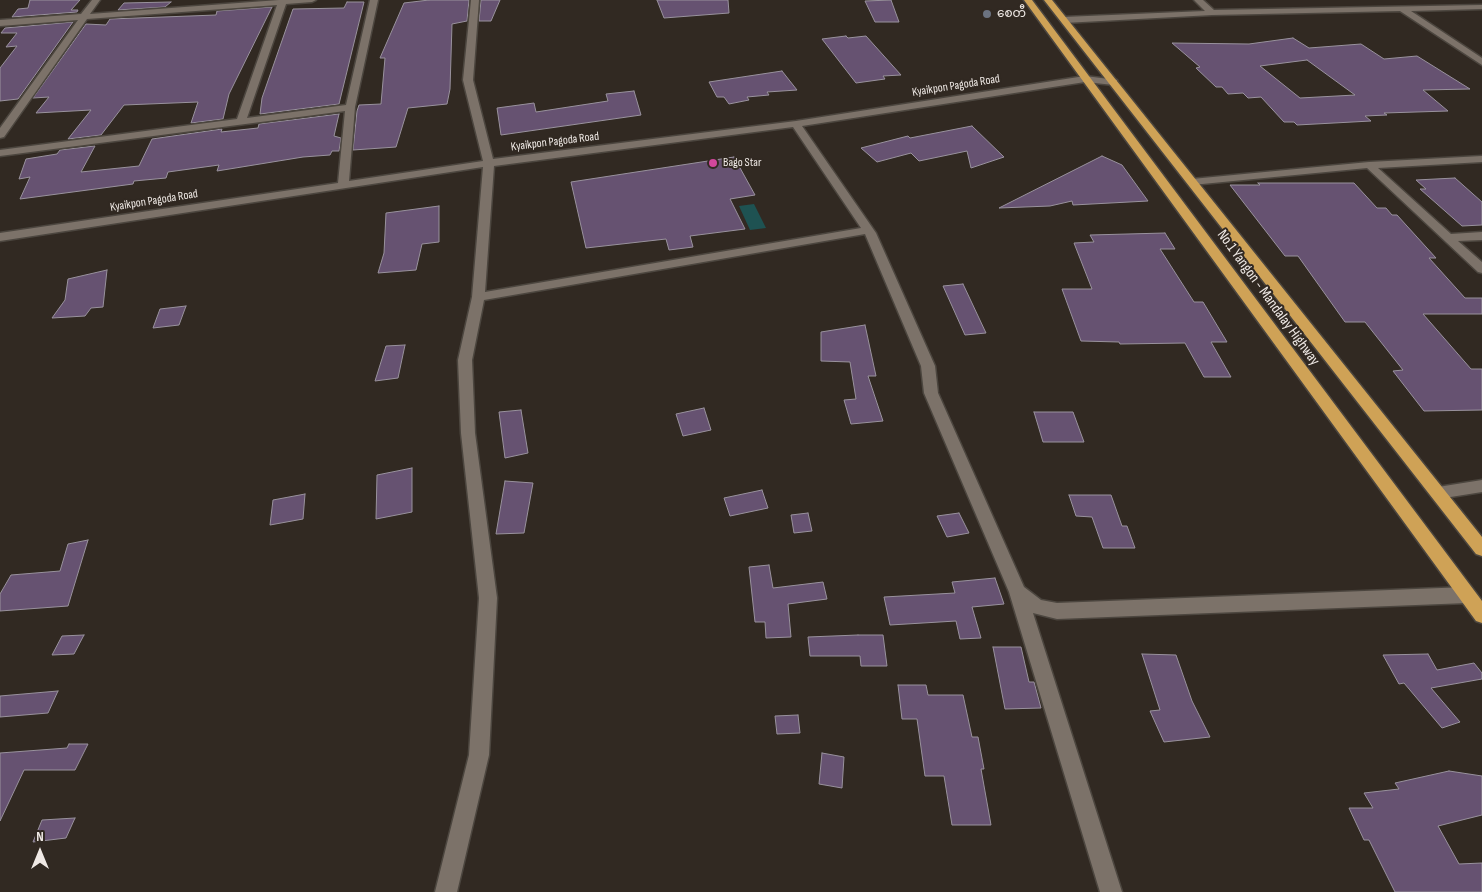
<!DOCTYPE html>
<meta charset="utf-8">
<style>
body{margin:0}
#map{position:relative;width:1482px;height:892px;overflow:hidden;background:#312922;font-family:"Sofia Sans Condensed",sans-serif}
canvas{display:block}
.north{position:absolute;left:15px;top:827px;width:50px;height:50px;-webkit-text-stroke:4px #312922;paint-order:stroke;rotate:0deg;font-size:14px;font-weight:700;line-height:20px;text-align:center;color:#efe9e5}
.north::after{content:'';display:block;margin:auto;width:18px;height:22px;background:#efe9e5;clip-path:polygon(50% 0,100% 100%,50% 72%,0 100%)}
</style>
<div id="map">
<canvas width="1482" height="892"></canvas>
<div class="north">N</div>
</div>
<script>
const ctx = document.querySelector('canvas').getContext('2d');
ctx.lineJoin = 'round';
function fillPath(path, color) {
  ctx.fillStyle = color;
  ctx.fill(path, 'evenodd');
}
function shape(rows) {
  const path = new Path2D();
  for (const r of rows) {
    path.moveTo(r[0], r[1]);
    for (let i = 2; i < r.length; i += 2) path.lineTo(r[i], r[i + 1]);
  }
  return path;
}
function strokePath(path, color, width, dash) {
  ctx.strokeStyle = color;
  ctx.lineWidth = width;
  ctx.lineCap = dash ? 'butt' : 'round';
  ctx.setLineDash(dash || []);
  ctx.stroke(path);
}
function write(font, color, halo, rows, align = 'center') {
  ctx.font = font + ' "Sofia Sans Condensed","Noto Sans Myanmar",sans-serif';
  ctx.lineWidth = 4;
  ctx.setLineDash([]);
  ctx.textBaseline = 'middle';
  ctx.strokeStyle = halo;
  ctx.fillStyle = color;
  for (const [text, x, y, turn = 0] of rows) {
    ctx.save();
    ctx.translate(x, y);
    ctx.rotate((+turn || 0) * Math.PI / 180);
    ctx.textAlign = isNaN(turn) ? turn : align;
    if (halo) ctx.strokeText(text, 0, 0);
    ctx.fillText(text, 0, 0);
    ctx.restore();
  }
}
fillPath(shape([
 [754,204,766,228,750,230,739,206]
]), '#1e5252');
const building = shape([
 [30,0,80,0,71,10,78,10,77,12,12,17,18,9,28,8,30,0],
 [429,0,469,0,467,21,452,24,450,89,447,104,408,108,396,147,353,150,357,111,359,105,381,104,385,58,380,58,404,3,429,0],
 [481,0,500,0,491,21,479,21,481,0],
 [657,0,728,0,729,13,664,18,657,0],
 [891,0,899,22,875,22,865,1,891,0],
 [171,2,165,7,118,10,124,3,171,2],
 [347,2,364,2,339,104,260,114,262,98,293,9,344,8,347,2],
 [272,7,229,94,223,119,191,123,198,102,124,105,101,135,68,139,91,110,36,113,49,97,33,98,86,24,106,25,110,19,216,15,217,11,272,7],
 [73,22,18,99,0,101,0,68,17,46,6,47,17,33,1,33,5,28,73,22],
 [846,36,848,38,866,36,901,75,883,76,885,79,856,83,822,39,846,36],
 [1293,38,1309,48,1361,44,1384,59,1417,56,1470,89,1423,90,1448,111,1384,113,1387,115,1365,116,1371,121,1297,125,1294,122,1284,122,1261,97,1248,98,1243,93,1228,94,1222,87,1216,87,1196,68,1200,67,1172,43,1249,44,1293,38],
 [1307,60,1355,95,1300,98,1260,66,1307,60],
 [782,71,797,90,767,92,769,95,747,97,749,100,729,104,724,97,717,97,709,82,782,71],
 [634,91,641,115,501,135,497,108,534,103,536,112,608,101,606,94,634,91],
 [339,114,334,136,341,138,339,151,332,151,330,155,303,157,217,171,219,165,168,172,166,178,134,181,133,184,20,199,30,177,19,179,26,159,57,154,60,150,95,146,81,172,139,166,152,139,222,129,221,132,258,128,259,124,339,114],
 [972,126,1004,157,971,168,967,151,919,161,911,153,877,162,861,148,908,136,910,138,972,126],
 [1102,156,1122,165,1148,201,1073,205,1072,201,1050,206,999,208,1102,156],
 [734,157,755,195,730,199,745,229,690,236,693,247,669,250,666,239,586,248,571,182,734,157],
 [1455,178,1482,202,1482,225,1462,226,1420,189,1426,189,1416,180,1455,178],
 [1258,183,1354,183,1377,208,1386,208,1392,215,1397,215,1436,258,1429,258,1465,298,1482,298,1482,314,1423,314,1471,369,1482,369,1482,410,1424,411,1393,371,1403,370,1365,322,1345,322,1298,256,1285,256,1230,185,1260,185,1258,183],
 [439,206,439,242,422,244,416,270,378,273,384,253,386,213,439,206],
 [1165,233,1175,249,1160,249,1194,302,1203,302,1227,342,1211,342,1231,377,1204,377,1185,343,1120,344,1119,342,1081,341,1062,289,1092,289,1074,243,1094,242,1090,235,1165,233],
 [107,270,103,307,91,308,85,316,52,318,65,300,68,279,107,270],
 [963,284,986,333,965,335,943,286,963,284],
 [186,306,179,325,153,328,160,309,186,306],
 [865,325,876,376,868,376,883,421,851,424,844,400,856,399,850,362,821,361,821,332,865,325],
 [405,345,398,378,375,381,386,346,405,345],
 [704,408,711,430,683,436,676,414,704,408],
 [521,410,528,453,505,458,499,412,521,410],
 [1034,412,1073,412,1084,442,1043,442,1034,412],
 [412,468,412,512,376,519,377,475,412,468],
 [505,481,533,483,524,533,496,534,505,481],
 [762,490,768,508,730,516,724,498,762,490],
 [305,494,303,519,270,525,273,500,305,494],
 [1069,495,1111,495,1122,526,1127,526,1135,548,1103,548,1092,517,1076,516,1069,495],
 [808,513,812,531,794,533,791,515,808,513],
 [959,513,969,533,947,537,937,516,959,513],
 [88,540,68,606,0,611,0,594,11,575,60,571,68,544,88,540],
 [769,565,773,588,823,582,827,599,788,604,791,637,766,638,765,622,755,622,749,567,769,565],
 [995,578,1004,604,972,607,981,638,960,639,956,621,890,625,884,597,955,593,952,582,995,578],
 [84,635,74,654,52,655,62,636,84,635],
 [858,635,883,635,887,666,861,666,860,656,810,656,808,637,858,635],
 [993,647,1021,647,1029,682,1034,682,1041,708,1005,709,993,647],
 [1142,654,1176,655,1192,701,1210,737,1164,742,1150,711,1160,710,1142,654],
 [1428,654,1437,670,1474,663,1482,673,1482,679,1431,688,1460,722,1442,728,1404,683,1399,684,1383,655,1428,654],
 [898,685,926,685,928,695,963,695,972,737,978,737,984,769,981,769,991,825,952,825,944,776,925,776,917,719,902,719,898,685],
 [58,691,48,713,0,717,0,696,58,691],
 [798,715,800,733,777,734,775,716,798,715],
 [69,744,88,744,75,770,24,770,0,821,0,753,67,748,69,744],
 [822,753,844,757,842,788,819,784,822,753],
 [1449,771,1482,776,1482,815,1438,826,1459,864,1482,863,1482,892,1395,892,1369,840,1364,840,1349,808,1373,808,1364,793,1399,789,1395,783,1449,771],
 [75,818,66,838,33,842,42,820,75,818]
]);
fillPath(building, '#665271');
strokePath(building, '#99929d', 1);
const minor = shape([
 [92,0,100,0,90,14,279,0,316,0,312,2,286,4,247,118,346,105,370,0,378,0,355,107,349,181,483,161,463,80,471,0,479,0,473,80,493,159,796,121,1085,76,1117,80,1117,84,1114,85,1085,82,802,126,876,233,935,366,938,393,1024,587,1041,600,1057,603,1467,587,1473,590,1476,595,1473,600,1467,603,1057,619,1033,613,1122,892,1100,892,1009,592,924,393,921,366,865,234,484,300,472,360,475,433,497,598,489,755,457,892,435,892,469,755,479,598,461,433,458,360,472,297,483,167,0,241,0,233,338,183,345,111,0,156,0,150,237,119,277,5,87,19,4,137,0,138,0,128,78,20,0,26,0,20,81,14,92,0],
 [793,127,861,228,485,292,494,166,793,127],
 [1194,0,1203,0,1214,10,1482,5,1482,9,1411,11,1482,58,1482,65,1400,11,1212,15,1064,23,1060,20,1064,17,1205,11,1194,0],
 [1482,156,1482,162,1378,168,1451,234,1482,232,1482,240,1458,241,1482,262,1482,273,1478,272,1367,168,1192,185,1187,182,1192,179,1369,162,1482,156],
 [1482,480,1482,492,1438,499,1432,497,1430,493,1432,489,1438,487,1482,480]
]);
const highway = shape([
 [1024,0,1032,0,1482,601,1482,623,1476,621,1024,0],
 [1044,0,1052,0,1482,537,1482,556,1476,554,1044,0]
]);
strokePath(minor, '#4c463f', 3);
strokePath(highway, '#4c463f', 3);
fillPath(minor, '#7c7269');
fillPath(highway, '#cfa256');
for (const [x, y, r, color] of [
 [987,14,5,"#6b7280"],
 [713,163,5,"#d1479c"]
]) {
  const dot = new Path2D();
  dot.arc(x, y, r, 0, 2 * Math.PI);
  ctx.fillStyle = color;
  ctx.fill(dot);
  strokePath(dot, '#312922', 2);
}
write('12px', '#efe9e5', '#312922', [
 ["စေတီ",997,14],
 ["Bago Star",723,163]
], 'left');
write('12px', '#efe9e5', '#312922', [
 ["Kyaikpon Pagoda Road",956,86,-9],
 ["Kyaikpon Pagoda Road",555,142,-7],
 ["Kyaikpon Pagoda Road",154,201,-9]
]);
write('15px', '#efe9e5', '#312922', [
 ["No.1 Yangon - Mandalay Highway",1268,298,54]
]);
</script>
